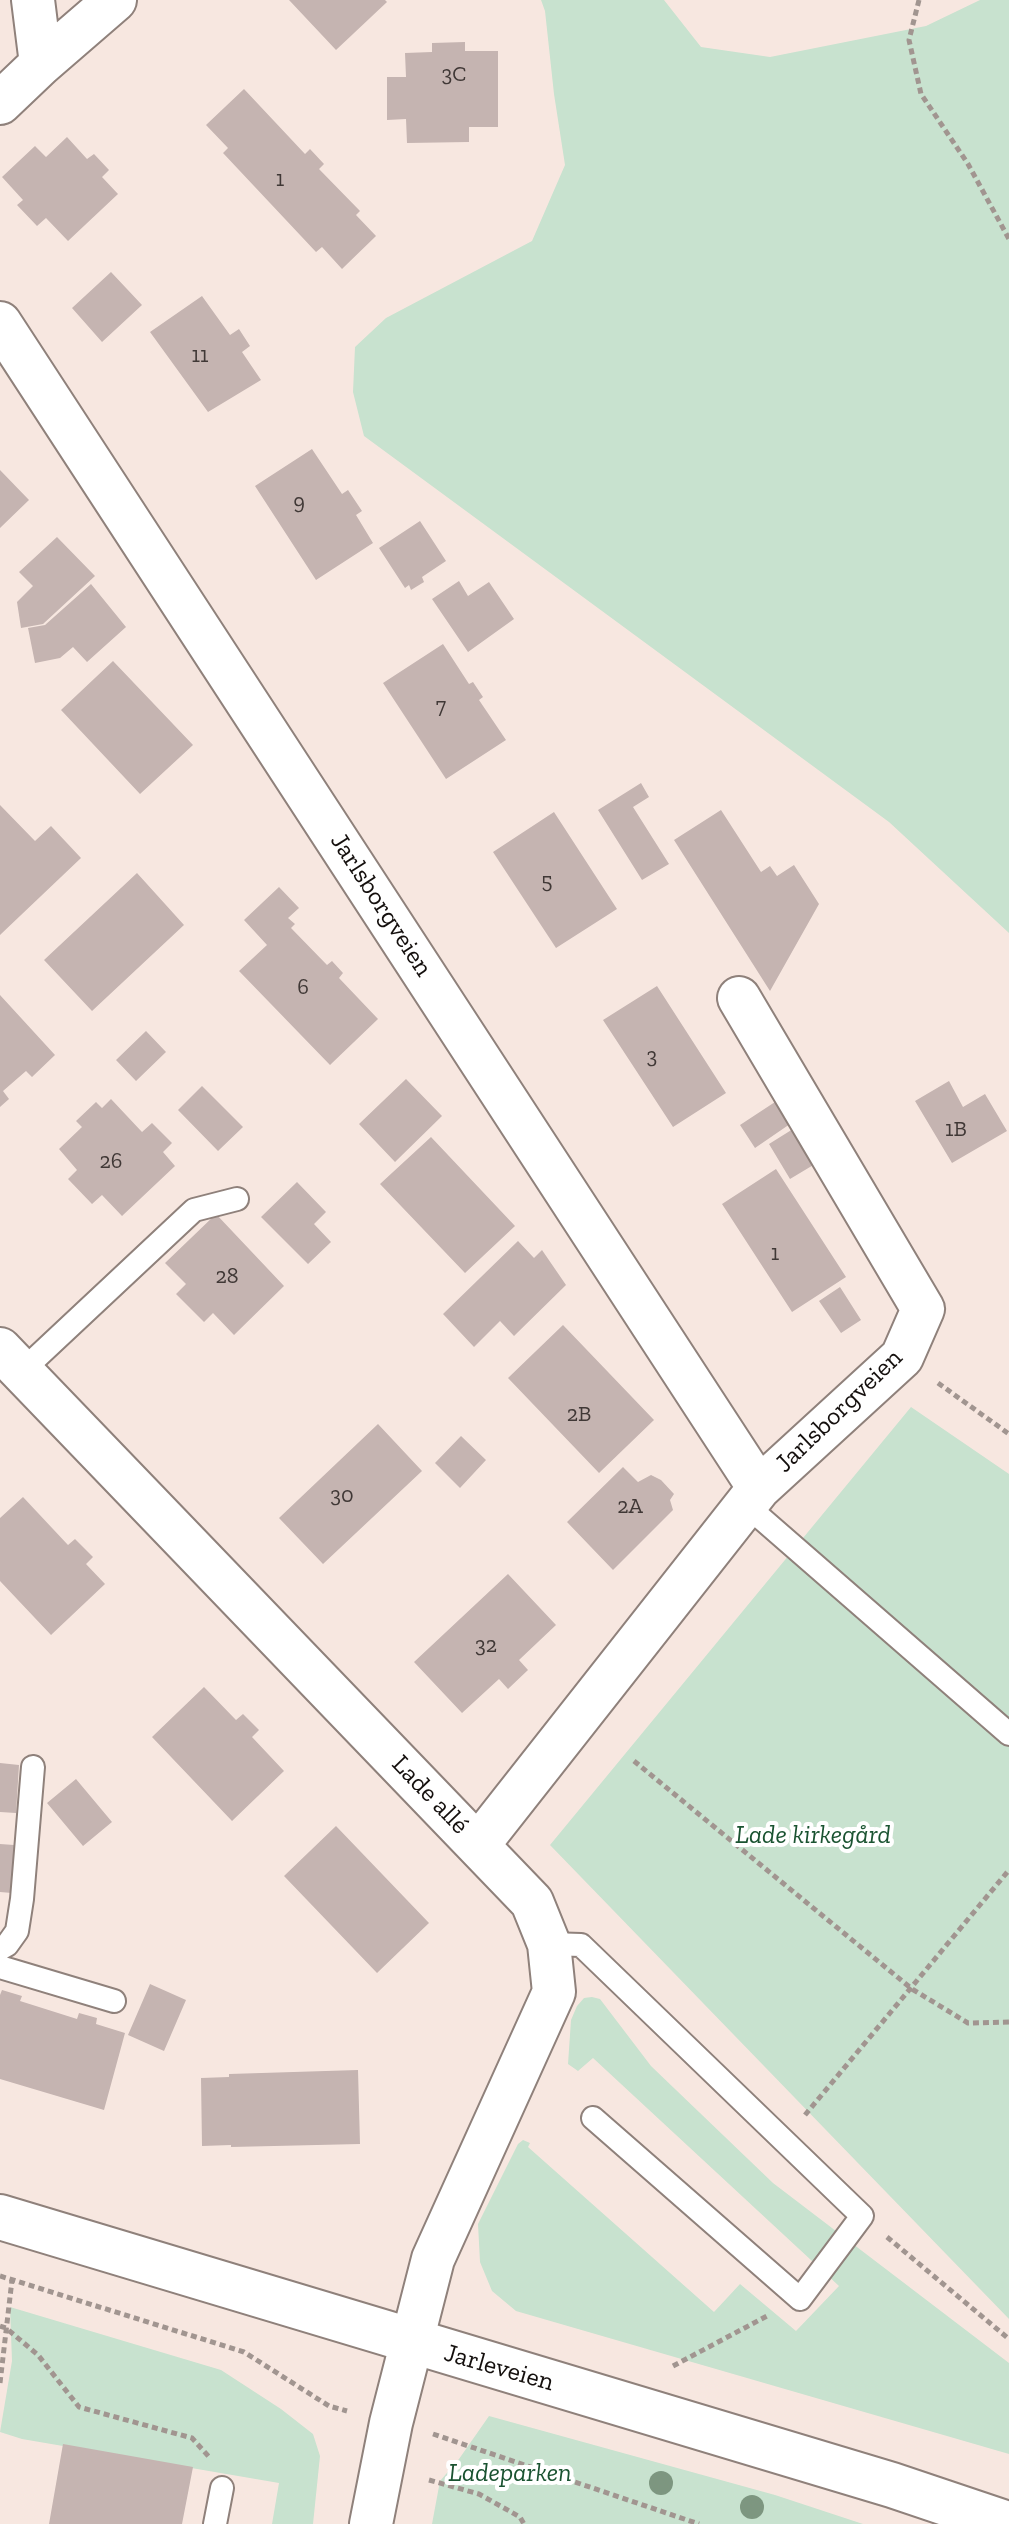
<!DOCTYPE html>
<meta charset="utf-8">
<style>
body{margin:0}
canvas{display:block;background:#f7e7e0}
</style>
<canvas width="1009" height="2524"></canvas>
<script>
const ctx = document.querySelector('canvas').getContext('2d');
ctx.lineJoin = 'round';
function fillPath(path, color) {
  ctx.fillStyle = color;
  ctx.fill(path, 'evenodd');
}
function shape(rows) {
  const path = new Path2D();
  for (const r of rows) {
    path.moveTo(r[0], r[1]);
    for (let i = 2; i < r.length; i += 2) path.lineTo(r[i], r[i + 1]);
  }
  return path;
}
function strokePath(path, color, width, dash) {
  ctx.strokeStyle = color;
  ctx.lineWidth = width;
  ctx.lineCap = dash ? 'butt' : 'round';
  ctx.setLineDash(dash || []);
  ctx.stroke(path);
}
function write(font, color, halo, rows, align = 'center') {
  ctx.font = font + ' "Zilla Slab",serif';
  ctx.lineWidth = 8;
  ctx.setLineDash([]);
  ctx.textBaseline = 'middle';
  ctx.strokeStyle = halo;
  ctx.fillStyle = color;
  for (const [text, x, y, turn = 0] of rows) {
    ctx.save();
    ctx.translate(x, y);
    ctx.rotate((+turn || 0) * Math.PI / 180);
    ctx.textAlign = isNaN(turn) ? turn : align;
    if (halo) ctx.strokeText(text, 0, 0);
    ctx.fillText(text, 0, 0);
    ctx.restore();
  }
}
fillPath(shape([
 [541,0,664,0,701,47,770,57,926,26,980,0,1009,0,1009,933,889,822,364,436,353,392,355,347,386,318,532,241,565,165,554,94,545,11],
 [911,1407,1009,1474,1009,2319,550,1845],
 [592,1997,600,1999,651,2066,773,2183,1009,2363,1009,2454,516,2311,492,2291,480,2262,478,2224,518,2144,523,2140,530,2143,528,2147,714,2312,740,2284,796,2331,839,2286,593,2058,578,2071,568,2064,571,2020,577,2006,584,1998],
 [10,2307,221,2370,281,2409,313,2434,320,2456,313,2524,272,2524,279,2483,22,2439,0,2432,12,2361],
 [489,2416,775,2495,863,2524,432,2524,440,2481,459,2459]
]), '#c8e2cf');
fillPath(shape([
 [289,0,385,0,387,2,336,50],
 [465,42,465,51,498,51,498,127,469,127,469,142,407,143,406,119,387,120,387,77,406,77,405,53,432,52,432,43],
 [244,89,305,154,310,149,324,164,319,169,360,211,356,215,376,236,342,269,322,247,316,252,223,153,228,148,206,125],
 [67,137,87,159,94,154,109,170,102,177,118,194,68,241,46,218,37,226,17,205,23,200,2,177,35,146,46,157],
 [111,272,142,305,102,342,72,308],
 [202,296,230,335,239,329,250,346,242,352,261,380,208,412,150,332],
 [312,449,342,494,348,490,362,511,356,515,373,543,316,580,255,486],
 [0,470,29,500,0,528],
 [420,521,446,561,422,577,424,582,411,590,409,585,405,588,379,548],
 [57,537,95,576,43,624,21,628,17,602,33,586,19,572],
 [459,581,468,596,489,582,514,619,468,652,432,599],
 [91,584,126,627,87,662,73,647,60,658,35,663,28,628,45,625],
 [443,644,469,684,473,682,483,697,479,700,506,740,446,779,383,683],
 [113,661,193,745,140,794,61,710],
 [641,783,649,797,633,807,669,864,642,880,598,810],
 [0,805,35,841,51,826,81,858,0,935],
 [721,810,761,872,770,866,777,876,794,865,819,904,770,991,674,840],
 [554,812,617,909,556,948,493,852],
 [137,873,184,925,92,1011,44,960],
 [279,887,299,908,288,918,295,924,291,928,327,965,332,961,343,973,339,978,378,1019,330,1065,239,971,267,945,244,920],
 [657,986,726,1093,673,1127,603,1020],
 [0,995,55,1055,32,1077,26,1071,3,1091,9,1099,0,1107],
 [146,1031,166,1052,136,1081,116,1060],
 [406,1079,442,1116,395,1162,359,1124],
 [949,1081,963,1107,985,1094,1007,1131,952,1163,915,1101],
 [202,1086,243,1127,218,1151,178,1110],
 [111,1099,142,1132,152,1123,172,1143,163,1152,175,1166,122,1216,102,1195,92,1204,68,1179,77,1170,59,1149,82,1127,76,1121,96,1102,102,1108],
 [775,1102,790,1124,755,1148,740,1125],
 [793,1129,815,1164,790,1179,769,1144],
 [431,1137,515,1226,465,1273,380,1184],
 [776,1169,846,1277,792,1312,722,1204],
 [297,1182,326,1212,314,1224,331,1242,308,1264,261,1217],
 [216,1214,284,1286,234,1335,213,1313,204,1322,176,1294,186,1284,165,1263],
 [518,1241,534,1258,542,1250,566,1285,514,1336,500,1321,474,1347,443,1314],
 [840,1287,861,1320,841,1333,819,1301],
 [563,1325,654,1420,599,1473,508,1378],
 [378,1424,422,1471,323,1564,279,1518],
 [461,1436,486,1460,460,1488,435,1463],
 [623,1467,638,1482,651,1475,661,1480,674,1494,670,1500,673,1510,613,1570,567,1522],
 [23,1497,68,1545,75,1539,93,1557,86,1564,105,1584,51,1635,0,1581,0,1518],
 [508,1574,556,1625,519,1660,528,1670,508,1689,499,1679,462,1713,414,1662],
 [204,1687,236,1720,243,1714,259,1730,252,1737,284,1771,232,1821,152,1737],
 [0,1763,19,1765,16,1813,0,1812],
 [76,1779,112,1822,83,1846,47,1803],
 [336,1826,429,1923,377,1973,284,1876],
 [0,1844,14,1845,12,1893,0,1892],
 [150,1984,186,2000,164,2051,128,2035],
 [2,1990,22,1996,20,2001,77,2019,79,2013,97,2018,96,2024,125,2033,104,2110,0,2079,0,1995],
 [358,2070,360,2144,231,2147,231,2145,202,2146,201,2078,229,2077,229,2074],
 [63,2444,193,2467,182,2524,49,2524]
]), '#c5b4b1');
const lane = shape([
 [21,1372,194,1210,237,1199],
 [746,1505,1009,1734],
 [549,1944,581,1945,862,2216,800,2299,593,2118],
 [0,1949,7,1945,17,1931,22,1899,33,1767],
 [0,1967,114,2001],
 [215,2524,222,2488]
]);
const street = shape([
 [41,64,115,0],
 [0,103,41,64,33,0],
 [0,323,759,1488,478,1845],
 [739,998,923,1309,902,1357,759,1488],
 [0,1349,532,1902,549,1944,554,1992,433,2259,391,2423,371,2524]
]);
const secondary = shape([
 [0,2217,892,2485,1008,2524]
]);
strokePath(lane, '#8f817b', 26);
strokePath(street, '#8f817b', 46);
strokePath(secondary, '#8f817b', 48);
strokePath(shape([
 [919,0,909,40,921,94,968,164,1009,239],
 [938,1383,1009,1434],
 [634,1761,912,1989,968,2023,1009,2022],
 [805,2115,1009,1870],
 [887,2237,1009,2339],
 [0,2276,244,2352,329,2406,347,2411],
 [0,2326,6,2328,38,2355,79,2407,192,2438,210,2458],
 [673,2366,767,2316],
 [0,2383,12,2280],
 [433,2434,699,2524],
 [429,2480,479,2494,520,2517,524,2524]
]), '#a19590', 5, [6, 4]);
strokePath(lane, '#fff', 22);
strokePath(street, '#fff', 42);
strokePath(secondary, '#fff', 44);
ctx.fillStyle = '#7d9680';
for (const [x, y] of [
 [661,2483],
 [752,2507]
]) {
  ctx.beginPath();
  ctx.arc(x, y, 12, 0, 2 * Math.PI);
  ctx.fill();
}
write('22px', '#403836', null, [
 ["3C",454,75],
 ["1",280,180],
 ["11",200,356],
 ["9",299,503],
 ["7",441,707],
 ["5",547,882],
 ["6",303,988],
 ["3",652,1057],
 ["1B",956,1130],
 ["26",111,1162],
 ["1",775,1254],
 ["28",227,1277],
 ["2B",579,1415],
 ["30",342,1496],
 ["2A",630,1507],
 ["32",486,1646]
]);
write('26px', '#140f0d', '#fff', [
 ["Jarlsborgveien",381,905,57],
 ["Jarlsborgveien",839,1411,-44],
 ["Lade allé",430,1795,46],
 ["Jarleveien",499,2368,16]
]);
write('italic 26px', '#1a5331', '#fff', [
 ["Lade kirkegård",813,1836],
 ["Ladeparken",510,2474]
]);
</script>
